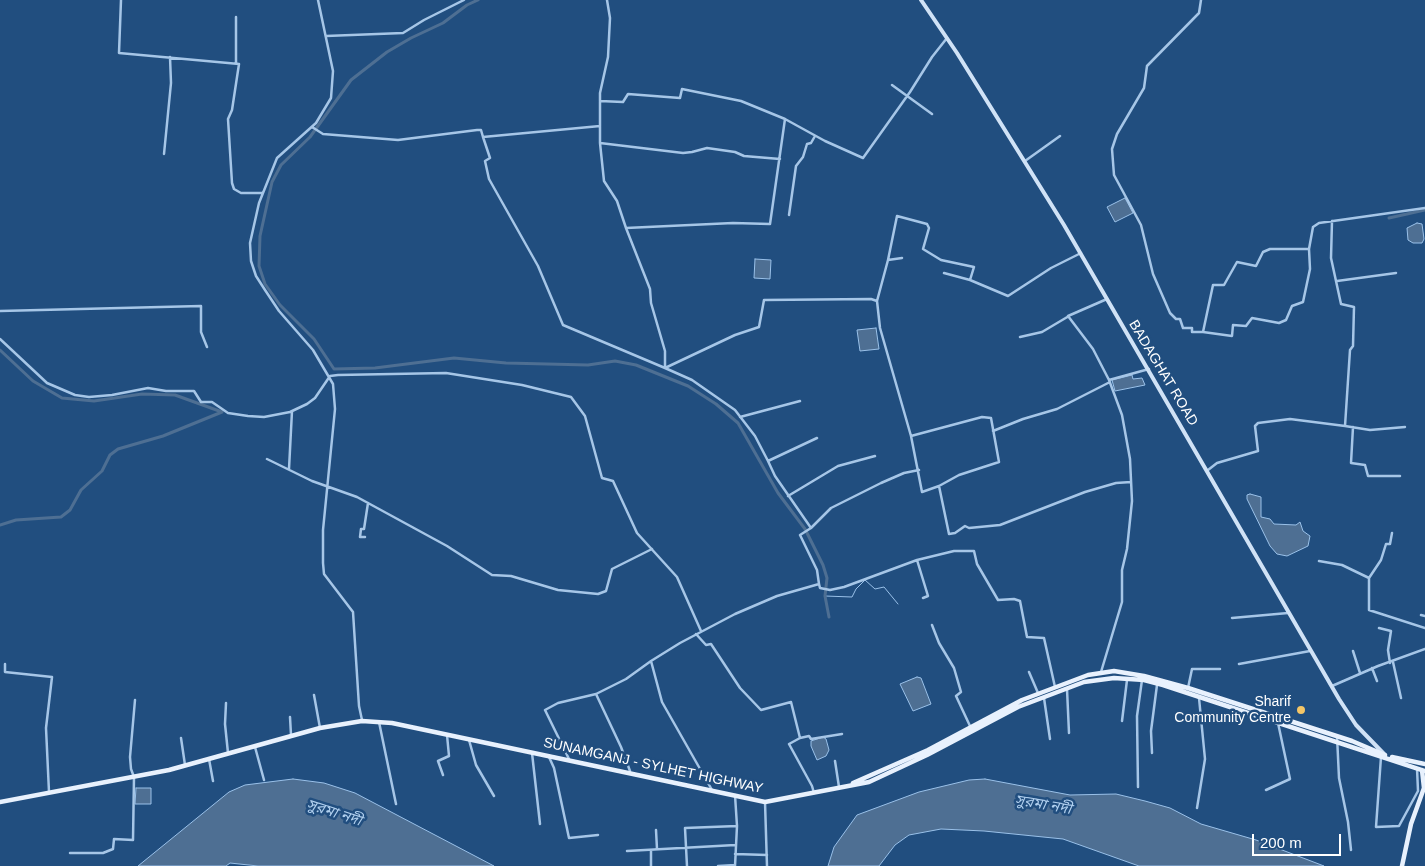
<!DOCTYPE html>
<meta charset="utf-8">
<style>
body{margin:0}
#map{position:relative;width:1425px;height:866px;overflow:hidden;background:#214e7f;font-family:Helvetica,sans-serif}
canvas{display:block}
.scale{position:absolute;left:1252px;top:834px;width:89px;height:22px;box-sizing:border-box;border:2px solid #fff;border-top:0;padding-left:6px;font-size:15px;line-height:18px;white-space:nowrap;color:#fff;-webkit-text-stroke:4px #214e7f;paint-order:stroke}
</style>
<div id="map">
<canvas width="1425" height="866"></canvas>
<div class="scale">200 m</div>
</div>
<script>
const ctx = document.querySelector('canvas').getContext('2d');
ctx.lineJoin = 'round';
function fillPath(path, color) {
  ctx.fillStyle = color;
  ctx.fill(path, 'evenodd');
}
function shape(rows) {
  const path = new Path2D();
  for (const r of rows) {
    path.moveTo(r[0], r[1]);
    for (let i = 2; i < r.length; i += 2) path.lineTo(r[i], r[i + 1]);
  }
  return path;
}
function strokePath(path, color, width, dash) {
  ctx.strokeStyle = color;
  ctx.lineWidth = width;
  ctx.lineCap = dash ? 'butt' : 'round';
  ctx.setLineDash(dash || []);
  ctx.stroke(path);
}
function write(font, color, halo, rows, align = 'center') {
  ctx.font = font + ' Helvetica,"Noto Sans Bengali",sans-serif';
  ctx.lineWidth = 5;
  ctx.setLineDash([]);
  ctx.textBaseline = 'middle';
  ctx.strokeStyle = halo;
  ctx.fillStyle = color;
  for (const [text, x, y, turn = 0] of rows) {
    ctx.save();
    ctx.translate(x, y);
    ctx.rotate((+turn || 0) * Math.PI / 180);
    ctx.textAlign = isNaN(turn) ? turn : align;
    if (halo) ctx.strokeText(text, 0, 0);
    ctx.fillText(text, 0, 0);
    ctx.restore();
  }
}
const water = shape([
 [1125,198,1133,213,1115,222,1107,207,1125,198],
 [1417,223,1422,224,1424,239,1422,243,1413,243,1408,240,1407,228,1417,223],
 [755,259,771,260,770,279,754,278,755,259],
 [876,328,879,349,860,351,857,330,876,328],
 [1132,375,1133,379,1142,378,1145,385,1115,391,1112,380,1132,375],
 [1250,494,1261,497,1261,517,1270,519,1274,524,1296,525,1300,522,1303,531,1310,536,1308,546,1287,556,1277,554,1270,546,1247,499,1247,495,1250,494],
 [917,677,921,678,931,704,913,711,900,684,917,677],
 [823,737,826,739,829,750,826,756,817,760,811,746,811,741,823,737],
 [293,779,324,783,355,793,494,866,258,866,230,863,226,866,138,866,229,792,245,785,293,779],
 [985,779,1070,795,1116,794,1145,801,1170,808,1201,824,1256,840,1324,866,1139,866,1063,839,984,831,941,829,909,835,895,845,879,866,828,866,834,847,857,815,919,792,969,780,985,779],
 [136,788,151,788,151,804,135,804,136,788]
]);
fillPath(water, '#4e6f93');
strokePath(water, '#9ac1e9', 1);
strokePath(shape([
 [825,596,852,597,856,589,865,580,875,589,884,587,898,604]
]), '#9ac1e9', 1);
strokePath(shape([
 [478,0,467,5,443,23,411,38,387,52,351,80,310,137,281,165,272,182,260,236,259,266,265,284,280,305,314,339,334,369,375,368,454,358,506,363,588,365,615,361,636,365,688,386,716,404,738,423,778,493,805,529,823,565,827,578,825,596,829,617],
 [1389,218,1425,210],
 [0,350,33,381,62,398,94,401,142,394,175,395,222,412,163,436,118,449,110,455,102,471,81,490,70,510,61,517,16,520,0,525]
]), '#4e6f93', 3);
strokePath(shape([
 [121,0,119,53,239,64,232,110,228,119,232,183,234,189,241,193,262,193],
 [318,0,333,71,331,98,316,123,277,158,259,203,250,243,251,261,256,276,265,290,279,311,313,350,333,384,335,409,323,530,323,563,324,574,353,612,359,706,362,720],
 [607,0,610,18,608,57,600,93,600,143,604,181,617,201,626,228,733,223,770,224,785,119],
 [1201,0,1199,13,1147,66,1144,88,1117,134,1112,149,1114,175,1141,225,1153,274,1170,313,1176,319,1180,319,1183,328,1192,328,1192,332,1203,332],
 [326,36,403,33,424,20,464,0],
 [236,63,236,17],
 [892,85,932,114],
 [600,101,623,102,628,94,680,98,682,89,741,101,785,119,825,141,863,158,910,92,932,57,947,38],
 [312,127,323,134,398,140,477,130,481,130,483,137,600,126],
 [483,137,490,158,485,161,489,179,538,266,563,325,665,368,665,351,651,303,650,289,626,228],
 [600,143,683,153,692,152,707,148,735,152,744,156,780,159],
 [164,154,171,83,170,57],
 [1025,161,1060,136],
 [789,215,796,166,803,157,807,144,811,143,815,136],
 [1309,249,1310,269,1303,302,1292,306,1286,320,1279,323,1252,318,1246,326,1233,325,1232,336,1203,332,1213,285,1224,285,1237,262,1256,266,1263,252,1270,249,1309,249,1313,227,1319,223,1425,208],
 [888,260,897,216,927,224,929,228,923,249,941,260,974,267,970,280],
 [944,273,970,280,1008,296,1051,268,1081,253],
 [1337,281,1396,273],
 [877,301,880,328,911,436,922,492,939,486,949,534,955,533,965,526,969,528,1000,525,1085,492,1116,483,1131,482],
 [0,311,201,306,201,332,207,347],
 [1020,337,1042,332,1069,316],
 [0,339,47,383,75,395,89,397,112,395,148,388,166,391,194,391,201,402,212,402,228,413,248,416,264,417,290,412,307,404,315,398,330,376,338,375,446,373,522,385,571,397,585,416,602,478,613,481,637,533,677,577,701,631],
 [1109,380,1149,369],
 [740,417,800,401],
 [1345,426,1370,430,1405,427],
 [1353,427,1351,463,1365,465,1368,476,1400,476],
 [993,431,1023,419,1057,409,1110,382],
 [911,436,982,417,991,418,999,462,959,475,939,486],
 [267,459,312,481,357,497,447,546,492,575,511,576,558,590,598,594,606,591,612,569,652,549],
 [768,461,755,436,735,410,692,380,665,368,735,335,759,327,764,300,871,299,877,301,888,260,902,258],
 [289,469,292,411],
 [1208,470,1217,463,1258,451,1255,426,1258,423,1290,419,1345,426,1350,350,1353,346,1354,307,1341,304,1331,258,1332,221],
 [788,496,838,466,875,456],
 [811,528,831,508,881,483,904,473,919,470],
 [365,537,360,537,361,529,364,529,368,503],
 [917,560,954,551,974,551,977,564,998,600,1014,599,1020,601,1027,637,1044,638,1055,687],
 [1319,561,1342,565,1369,578,1369,610,1425,628],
 [1369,578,1381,560,1386,544,1390,544,1392,533],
 [819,584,820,588,830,590,844,587,917,560,928,596,923,598],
 [1421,615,1425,616],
 [1232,618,1288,613],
 [932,625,939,643,954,668,961,692,956,696,970,726],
 [1379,628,1391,631,1388,650,1390,663],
 [696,634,706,645,711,644,740,688,761,710,791,702,800,738,789,744,812,786,814,793],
 [1353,651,1360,673],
 [1393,662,1401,698],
 [5,664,5,672,52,677,46,728,49,792],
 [1239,664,1310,651],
 [1372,668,1377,681],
 [1029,672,1038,693],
 [1101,672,1122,602,1122,570,1127,549,1132,501,1130,459,1122,415,1109,380,1093,349,1068,316,1107,299],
 [1332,686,1378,666,1425,649],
 [1188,688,1192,669,1220,669],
 [1067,689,1069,733],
 [314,695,320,728],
 [1044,698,1050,739],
 [226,703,225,724,228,753],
 [1241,711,1242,723],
 [290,717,291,735],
 [1122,721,1127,680],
 [379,722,396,804],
 [1337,736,1339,778,1348,822,1351,850],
 [181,738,185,765],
 [800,738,809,736,811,739,842,734],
 [469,740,476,765,494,796],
 [255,747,264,780],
 [532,753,540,824],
 [1152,753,1151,731,1157,685],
 [549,757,554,768,569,838,598,835],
 [1381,757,1376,827,1399,826,1418,791,1417,768],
 [209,759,213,781],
 [569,759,545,710,558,703,596,694],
 [835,761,839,787],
 [630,771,621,747,596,694,626,679,651,661],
 [443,775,438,761,449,756,447,735],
 [1138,787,1137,716,1142,680],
 [712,790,662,702,651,661,680,643,735,614,777,596,819,584,817,570,800,535,811,528,775,476,768,461,817,438],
 [1266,790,1290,779,1278,723],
 [765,802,767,866],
 [1197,808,1205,759,1199,698],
 [656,830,657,849],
 [651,850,651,866],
 [627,851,735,845],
 [70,853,103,853,113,849,114,839,133,840,134,777,131,769,130,757,135,700],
 [735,854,767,855],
 [687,866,685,828,737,826],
 [718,866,735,865],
 [735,866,737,826,735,795]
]), '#a6c6e7', 2.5);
strokePath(shape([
 [921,0,957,53,1064,225,1339,699,1356,725,1385,755]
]), '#d0e2f6', 4);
strokePath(shape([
 [1392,757,1425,764],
 [853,783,928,750,1022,700,1088,675,1114,671,1144,676,1188,688,1352,741,1385,755],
 [0,802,169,770,320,728,362,721,392,723,765,802,869,782,927,755,1018,707,1084,682,1114,678,1144,680,1163,685,1425,771],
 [1402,866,1411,824,1424,788,1422,770]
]), '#e8f1fd', 4.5);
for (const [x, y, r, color] of [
 [1301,710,5,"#f4c667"]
]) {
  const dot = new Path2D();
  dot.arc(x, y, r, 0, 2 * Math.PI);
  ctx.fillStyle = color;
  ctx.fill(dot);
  strokePath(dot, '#214e7f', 2);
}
write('14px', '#fff', '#214e7f', [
 ["BADAGHAT ROAD",1163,373,59],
 ["SUNAMGANJ - SYLHET HIGHWAY",653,766,12]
]);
write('14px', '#fff', '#214e7f', [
 ["Sharif",1291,702],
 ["Community Centre",1291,718]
], 'right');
write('italic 15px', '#b1d0ef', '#214e7f', [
 ["সুরমা নদী",1043,805,10],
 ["সুরমা নদী",334,813,18]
]);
</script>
